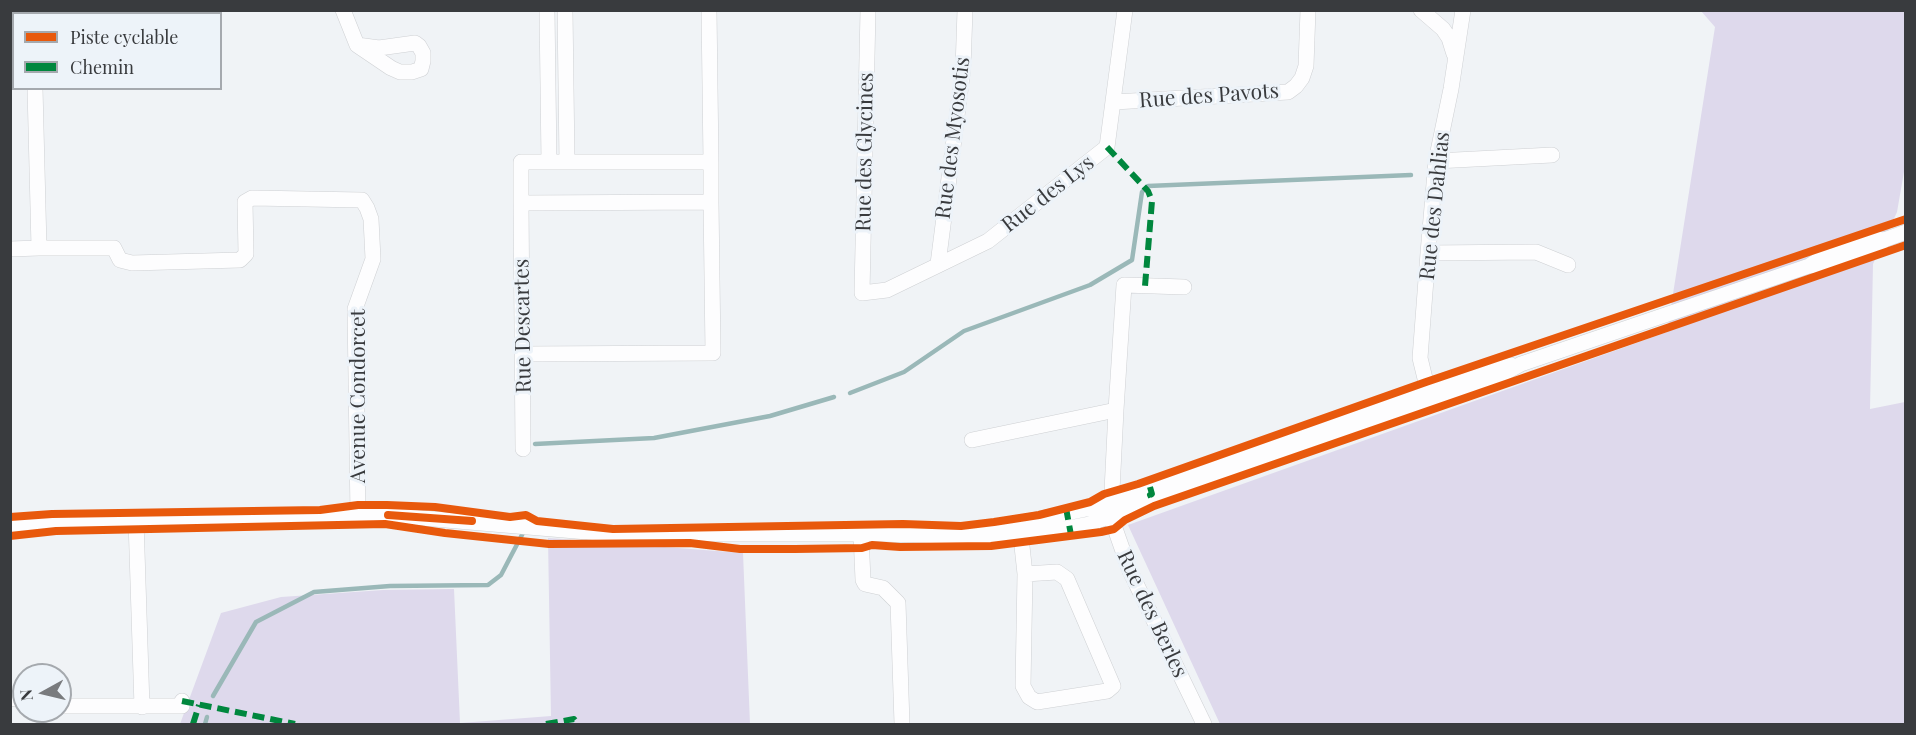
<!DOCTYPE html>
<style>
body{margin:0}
#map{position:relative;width:1916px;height:735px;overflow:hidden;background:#f0f3f6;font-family:"Playfair Display",serif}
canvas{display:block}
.frame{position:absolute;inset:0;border:12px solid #393b3e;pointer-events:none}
.legend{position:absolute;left:12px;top:12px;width:210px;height:78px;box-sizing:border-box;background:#edf3f9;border:2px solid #a5a9ae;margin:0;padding:8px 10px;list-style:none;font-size:18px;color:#393b3e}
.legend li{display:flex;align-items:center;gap:12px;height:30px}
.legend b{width:30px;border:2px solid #a5a9ae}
.north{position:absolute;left:12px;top:663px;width:60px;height:60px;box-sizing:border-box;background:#edf3f9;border:2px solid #a5a9ae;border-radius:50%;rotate:262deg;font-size:16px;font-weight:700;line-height:24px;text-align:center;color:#393b3e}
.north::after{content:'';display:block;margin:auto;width:21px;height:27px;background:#797b7e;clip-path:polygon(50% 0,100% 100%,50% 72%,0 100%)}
</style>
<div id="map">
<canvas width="1916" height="735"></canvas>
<div class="frame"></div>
<ul class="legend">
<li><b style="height:8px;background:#e8590c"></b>Piste cyclable</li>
<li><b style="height:8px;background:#00873e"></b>Chemin</li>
</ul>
<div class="north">N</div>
</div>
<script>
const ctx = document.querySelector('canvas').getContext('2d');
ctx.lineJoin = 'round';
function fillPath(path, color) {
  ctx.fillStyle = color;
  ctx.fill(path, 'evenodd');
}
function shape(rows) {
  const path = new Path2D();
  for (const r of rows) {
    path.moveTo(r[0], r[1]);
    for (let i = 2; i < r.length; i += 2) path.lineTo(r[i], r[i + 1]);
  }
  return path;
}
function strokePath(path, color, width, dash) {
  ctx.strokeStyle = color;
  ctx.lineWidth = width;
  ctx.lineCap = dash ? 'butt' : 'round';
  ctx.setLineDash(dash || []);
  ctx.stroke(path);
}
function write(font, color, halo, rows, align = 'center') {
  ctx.font = font + ' "Playfair Display",serif';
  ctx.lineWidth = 6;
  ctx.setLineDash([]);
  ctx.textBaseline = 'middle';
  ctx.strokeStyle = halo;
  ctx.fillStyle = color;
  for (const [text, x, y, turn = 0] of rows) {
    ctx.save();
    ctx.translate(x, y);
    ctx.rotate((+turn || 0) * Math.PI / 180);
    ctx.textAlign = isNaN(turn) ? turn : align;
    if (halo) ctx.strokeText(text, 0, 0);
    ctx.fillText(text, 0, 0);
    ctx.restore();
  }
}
fillPath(shape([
 [1701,11,1905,11,1905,166,1897,212,1873,264,1870,409,1905,402,1905,724,1220,724,1128,525,1667,332,1715,27],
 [548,538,743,553,750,724,180,724,221,613,281,597,383,590,454,589,460,723,551,716]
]), '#ded9ec');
strokePath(shape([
 [850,393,904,372,964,331,1090,285,1132,260,1142,192,1148,186,1411,175],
 [535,444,654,438,770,416,834,397],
 [213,696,256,622,314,592,390,586,488,585,501,575,524,531],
 [205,724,207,717]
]), '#9ab8b8', 4.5);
const minor = shape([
 [33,10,33,14],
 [161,10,162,14],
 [343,10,357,45,391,68,400,72,412,72,421,69,423,61,423,53,419,46,415,43,379,48,357,45],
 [547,10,549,162],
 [565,10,567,162],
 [709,10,711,162],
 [868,10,862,293,887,290,988,241,1107,147,1125,10],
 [1421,10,1443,29,1449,38,1454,54],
 [10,64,14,64],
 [35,88,39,248,114,248,120,260,132,263,240,260,246,254,245,202,252,198,362,200,367,208,371,219,373,259,355,309,358,516],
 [1114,102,1288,92,1296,86,1302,78,1306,66,1308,10],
 [1436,161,1552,155],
 [521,162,711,162,711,202,521,203,521,162],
 [521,203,523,449],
 [10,249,39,248],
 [1428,253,1536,252,1568,265],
 [938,264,963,69,965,10],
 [1811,266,1837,262,1865,252,1879,245,1884,240,1906,232],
 [1184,287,1124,285,1116,410,1112,491,1112,520,1130,571,1204,724],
 [524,354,713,353,711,202],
 [1430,399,1420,358,1428,253,1436,161,1451,89,1463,10],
 [972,440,1116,410],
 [136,520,142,707],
 [10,526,32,523,387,515,611,534,877,534,950,536,963,541,989,541,1021,537,1089,524,1299,447,1490,381,1521,364,1809,266,1829,253,1848,245,1876,239,1884,240],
 [861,535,863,580,865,584,883,588,898,603,902,724],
 [953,535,962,532,1019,523,1091,508,1486,370,1511,365],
 [1021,537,1025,574,1023,686,1029,697,1037,702,1107,691,1113,686,1067,579,1057,572,1025,574],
 [10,698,24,700],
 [60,706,182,706,182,701]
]);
strokePath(minor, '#ced0d3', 16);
strokePath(minor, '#fdfdfe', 15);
strokePath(shape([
 [1107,147,1148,191,1152,201,1145,286],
 [1150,487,1152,494,1150,495,1153,501],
 [1066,508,1071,535],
 [182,701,295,724],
 [193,724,199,705],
 [546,724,574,719,578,724]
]), '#00873e', 6, [12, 6]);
strokePath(shape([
 [388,515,472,521],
 [10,517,52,514,320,510,358,505,387,505,435,507,510,517,526,515,537,521,613,529,903,524,961,526,994,522,1039,515,1090,502,1104,494,1138,484,1426,382,1906,219],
 [10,536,56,531,385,524,445,533,549,544,690,543,740,549,795,549,862,548,872,545,900,547,991,546,1101,532,1114,529,1125,520,1154,506,1906,245]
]), '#e8590c', 8);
write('21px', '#393b3e', '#edf3f9', [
 ["Rue des Pavots",1209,96,-4],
 ["Rue des Myosotis",953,138,-83],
 ["Rue des Glycines",865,152,-89],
 ["Rue des Lys",1048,194,-38],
 ["Rue des Dahlias",1435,206,-84],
 ["Rue Descartes",523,326,-91],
 ["Avenue Condorcet",358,396,-90],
 ["Rue des Berles",1152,614,65]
]);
</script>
